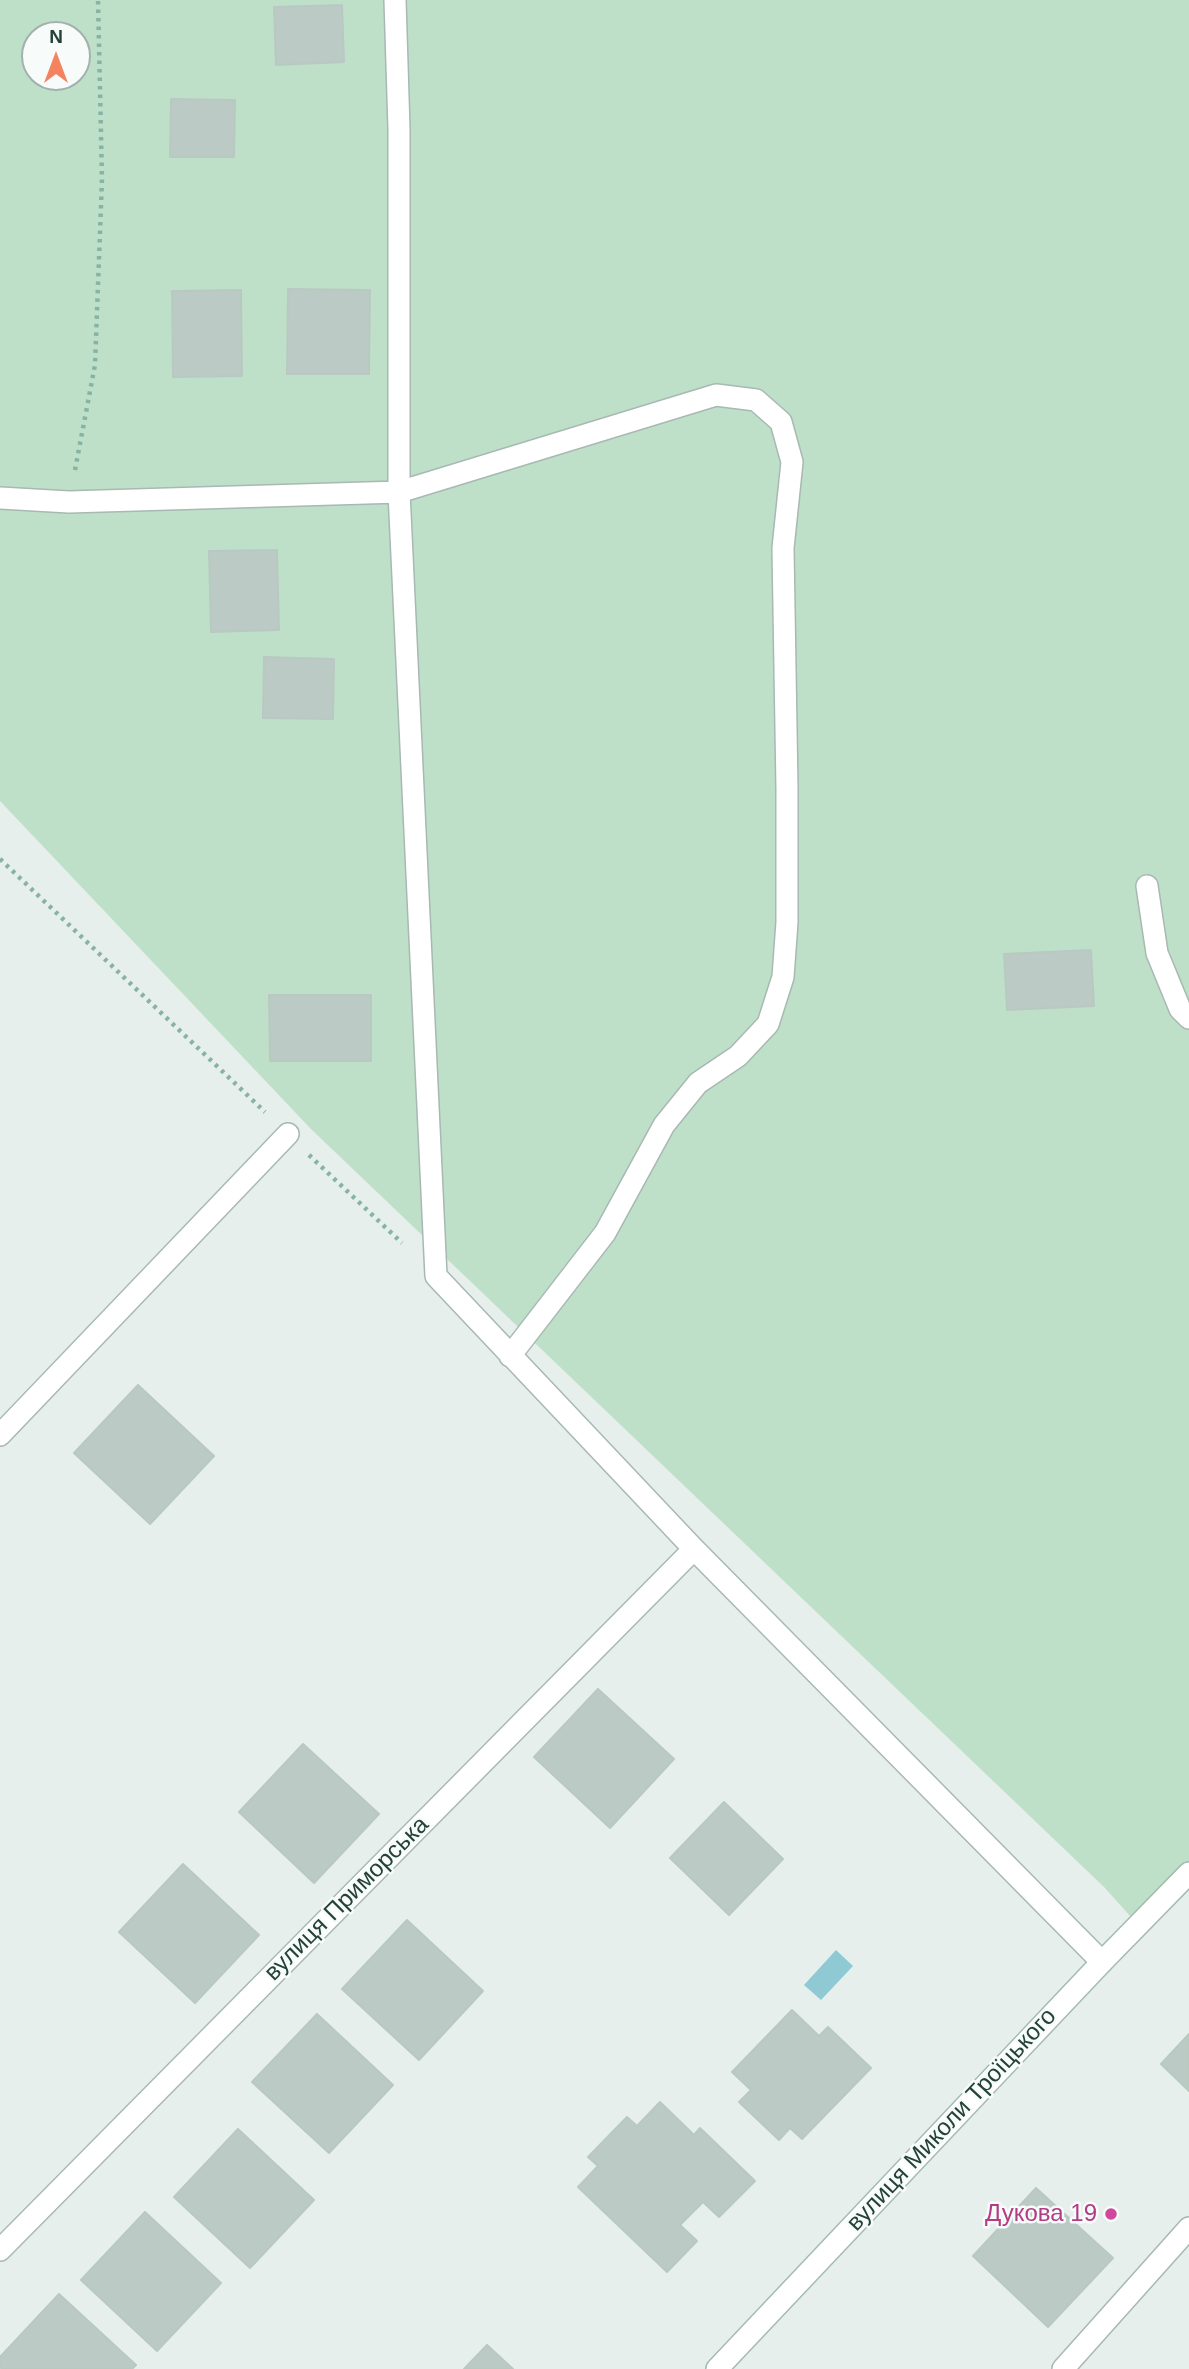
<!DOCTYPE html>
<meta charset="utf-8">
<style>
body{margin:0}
#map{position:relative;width:1189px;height:2369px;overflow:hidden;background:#e6efeb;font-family:Helvetica,sans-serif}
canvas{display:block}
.north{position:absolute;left:21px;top:21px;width:70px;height:70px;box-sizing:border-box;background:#f7fbf9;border:2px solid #a3b1ad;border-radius:50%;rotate:0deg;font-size:19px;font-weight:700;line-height:28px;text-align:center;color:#24423a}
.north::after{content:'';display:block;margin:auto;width:24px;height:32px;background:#f4845f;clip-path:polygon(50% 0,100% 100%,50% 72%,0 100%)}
</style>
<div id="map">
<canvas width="1189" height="2369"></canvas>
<div class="north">N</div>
</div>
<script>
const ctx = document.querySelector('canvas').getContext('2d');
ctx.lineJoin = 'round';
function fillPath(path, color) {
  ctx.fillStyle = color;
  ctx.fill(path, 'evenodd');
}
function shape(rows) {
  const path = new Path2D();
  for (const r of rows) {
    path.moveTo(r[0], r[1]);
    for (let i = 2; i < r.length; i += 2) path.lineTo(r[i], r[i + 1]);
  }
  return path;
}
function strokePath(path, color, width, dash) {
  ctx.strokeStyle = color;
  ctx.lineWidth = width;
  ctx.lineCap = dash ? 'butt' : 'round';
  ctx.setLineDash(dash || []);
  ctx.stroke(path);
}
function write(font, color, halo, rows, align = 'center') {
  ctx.font = font + ' Helvetica,sans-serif';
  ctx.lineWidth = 5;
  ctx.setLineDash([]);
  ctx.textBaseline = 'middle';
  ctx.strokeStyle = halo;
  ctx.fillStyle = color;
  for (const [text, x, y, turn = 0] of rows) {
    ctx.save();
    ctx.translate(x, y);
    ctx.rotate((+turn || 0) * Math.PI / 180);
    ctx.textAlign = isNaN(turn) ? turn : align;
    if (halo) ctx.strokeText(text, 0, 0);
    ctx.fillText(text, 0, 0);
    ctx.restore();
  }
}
fillPath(shape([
 [0,0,1189,0,1189,1872,1140,1927,1104,1887,311,1129,0,801],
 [35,35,77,35,77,77,35,77]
]), '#bfe0c8');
fillPath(shape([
 [836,1950,853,1966,821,2000,804,1985]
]), '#8ec9d4');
const building = shape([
 [342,5,344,62,276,65,274,7,342,5],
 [171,99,235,100,234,157,170,157,171,99],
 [288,289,370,290,369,374,287,374,288,289],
 [241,290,242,376,173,377,172,291,241,290],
 [277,550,279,630,211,632,209,551,277,550],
 [264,657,334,659,333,719,263,718,264,657],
 [1091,950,1094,1006,1007,1010,1004,954,1091,950],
 [269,995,371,995,371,1061,270,1061,269,995],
 [138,1385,214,1456,150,1524,74,1453,138,1385],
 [598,1689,674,1759,610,1828,534,1757,598,1689],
 [303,1744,379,1814,314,1883,239,1812,303,1744],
 [724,1802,783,1859,729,1915,670,1858,724,1802],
 [183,1864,259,1935,195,2003,119,1932,183,1864],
 [407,1920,483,1991,419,2060,342,1989,407,1920],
 [792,2010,819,2036,828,2027,871,2068,802,2139,790,2128,779,2140,739,2102,751,2090,732,2072,792,2010],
 [317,2014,393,2085,329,2153,252,2082,317,2014],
 [1189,2034,1189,2091,1161,2064,1189,2034],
 [660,2102,694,2135,700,2128,755,2181,719,2217,703,2202,680,2225,697,2241,667,2272,578,2187,598,2166,588,2157,627,2117,637,2126,660,2102],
 [238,2129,314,2200,250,2268,174,2197,238,2129],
 [1036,2188,1113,2258,1048,2327,973,2256,1036,2188],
 [145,2212,221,2283,157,2351,81,2280,145,2212],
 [59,2294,136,2365,132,2369,2,2369,0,2367,0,2357,59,2294],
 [487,2345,513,2369,464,2369,487,2345]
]);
fillPath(building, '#bbcac4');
strokePath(building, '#b8c9c2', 2);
const lane = shape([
 [1147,886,1157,953,1180,1009,1189,1018]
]);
const street = shape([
 [395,0,399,129,399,492,436,1276,694,1549,1102,1962],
 [0,498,69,502,399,492,716,395,756,400,781,422,792,462,783,548,787,789,787,922,783,977,768,1024,738,1056,698,1083,664,1125,605,1233,510,1356],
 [0,1435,288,1134],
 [0,2250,694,1549],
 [1063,2369,1189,2228]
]);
const secondary = shape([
 [717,2369,1102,1962,1189,1873]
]);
strokePath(lane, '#a8b8b2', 24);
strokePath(street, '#a8b8b2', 24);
strokePath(secondary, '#a4bbb3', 24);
strokePath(shape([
 [75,470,95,365,102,179,98,0],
 [0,859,265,1112],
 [309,1155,402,1243]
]), '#86b3a5', 4.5, [3.5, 5]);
strokePath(lane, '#fff', 21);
strokePath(street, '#fff', 21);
strokePath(secondary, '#fff', 21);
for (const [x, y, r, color] of [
 [1111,2214,7,"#d1479c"]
]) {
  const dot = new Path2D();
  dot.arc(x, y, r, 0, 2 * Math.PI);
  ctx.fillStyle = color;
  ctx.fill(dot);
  strokePath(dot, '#f7fbf9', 2.5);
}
write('24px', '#24423a', '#f7fbf9', [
 ["вулиця Приморська",347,1899,-45],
 ["вулиця Миколи Троїцького",952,2120,-47]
]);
write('24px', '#b23c85', '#f7fbf9', [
 ["Дукова 19",1097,2214]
], 'right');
</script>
